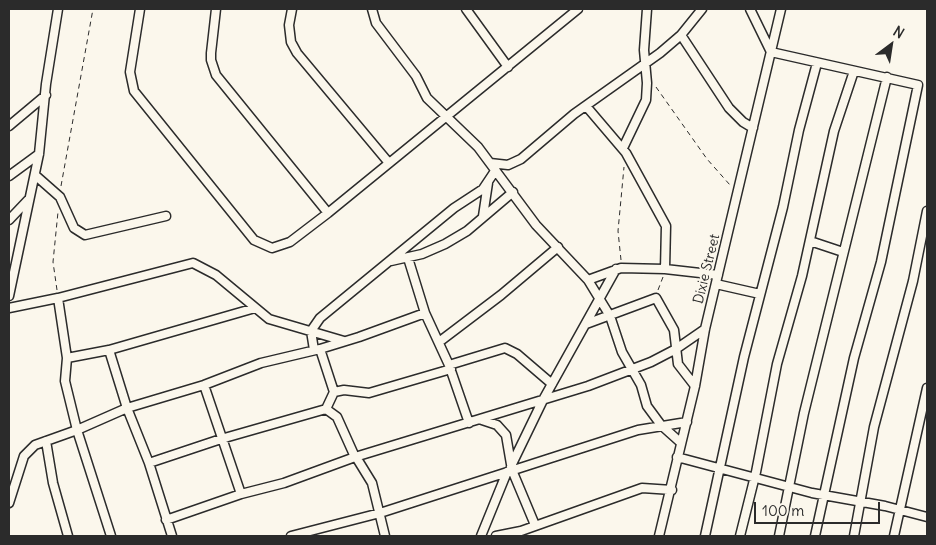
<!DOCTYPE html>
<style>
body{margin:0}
#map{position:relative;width:936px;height:545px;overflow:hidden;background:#fbf7ec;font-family:Delius,sans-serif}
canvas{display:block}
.frame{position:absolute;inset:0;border:10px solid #2b2b2b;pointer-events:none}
.north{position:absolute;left:866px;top:20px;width:50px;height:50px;-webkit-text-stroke:4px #fbf7ec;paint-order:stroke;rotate:31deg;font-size:14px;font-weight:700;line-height:20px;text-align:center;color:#2b2b2b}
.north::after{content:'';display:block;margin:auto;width:18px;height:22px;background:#2b2b2b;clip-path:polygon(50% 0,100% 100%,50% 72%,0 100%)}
.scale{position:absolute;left:754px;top:502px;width:126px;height:22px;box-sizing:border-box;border:2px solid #2b2b2b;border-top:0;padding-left:6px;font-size:15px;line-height:18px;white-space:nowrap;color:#2b2b2b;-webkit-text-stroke:4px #fbf7ec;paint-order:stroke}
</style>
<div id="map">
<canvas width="936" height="545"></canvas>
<div class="frame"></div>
<div class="north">N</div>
<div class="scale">100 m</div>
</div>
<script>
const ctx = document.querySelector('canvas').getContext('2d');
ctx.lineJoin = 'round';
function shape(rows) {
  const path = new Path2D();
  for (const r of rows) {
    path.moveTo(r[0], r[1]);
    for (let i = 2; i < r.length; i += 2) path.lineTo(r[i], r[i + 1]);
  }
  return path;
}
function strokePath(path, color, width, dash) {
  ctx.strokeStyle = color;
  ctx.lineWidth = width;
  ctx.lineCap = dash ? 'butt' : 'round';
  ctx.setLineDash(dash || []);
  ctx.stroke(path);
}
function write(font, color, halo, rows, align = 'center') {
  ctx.font = font + ' Delius,sans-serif';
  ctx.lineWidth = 4;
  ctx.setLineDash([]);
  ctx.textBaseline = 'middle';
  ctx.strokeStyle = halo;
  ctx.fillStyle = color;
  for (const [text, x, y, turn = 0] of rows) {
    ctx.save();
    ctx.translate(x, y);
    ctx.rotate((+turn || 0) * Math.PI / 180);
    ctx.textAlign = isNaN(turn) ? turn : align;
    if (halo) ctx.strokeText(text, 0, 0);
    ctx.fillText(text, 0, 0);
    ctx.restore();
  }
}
const minor = shape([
 [140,9,130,72,134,91,254,240,272,248,290,242,328,213,578,9],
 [216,9,211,53,211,60,216,75,328,213],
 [292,9,289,25,291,42,297,53,389,163],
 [372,9,376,23,416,76,427,98,478,147,536,225,588,280,610,316,622,352,641,385,647,406,661,425,680,442],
 [466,9,508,67],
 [750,9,771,52,918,85,881,262,854,358,815,536],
 [681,35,729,108,743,122,753,128],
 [586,106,626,153,666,226,665,269],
 [9,126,46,95],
 [623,148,646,100,647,83,644,50,647,9],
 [490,163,508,165,521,159,574,114,660,53,681,35,702,9],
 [35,175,60,197,74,228,85,235,166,216],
 [9,176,39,154],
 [483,216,488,183],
 [9,220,28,200],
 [810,241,843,252],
 [408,258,425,313,449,365,469,423],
 [391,261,422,254,445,244,467,231,513,192],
 [588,280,621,268,665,269,718,275],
 [716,284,760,294],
 [9,296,39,154,46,84,58,9],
 [58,298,67,358,65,381,77,430,111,536],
 [9,308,58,298,193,263,216,275,269,319,344,341],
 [586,324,656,298,674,330,678,364,695,386],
 [439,342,501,295,558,247],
 [109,350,127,408,149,463,172,536],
 [314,350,311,331,320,318,454,208,483,189,495,171],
 [67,358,109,350,255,308],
 [449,365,505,348,517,354,552,384],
 [204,385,241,494],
 [334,392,344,390,369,393,451,369],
 [326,409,337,417,355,457],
 [482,420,497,425,506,435,512,470,535,525],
 [46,441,53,483,68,536],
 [356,457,372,483,385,536],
 [677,457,812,493,885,506,927,517],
 [149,463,221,439,326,409,334,392,320,349],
 [511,466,543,400,616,269],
 [9,503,24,456,35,445,77,430,127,408,204,385,261,363,320,349,359,337,425,313],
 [166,520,241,494,284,483,355,457,588,386,651,362,676,349,705,329],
 [291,536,380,513,638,430,687,422],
 [481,536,507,472],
 [496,536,521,531,642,488,672,490],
 [659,536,695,386,705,329,781,9],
 [705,536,744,357,783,207,799,130,817,63],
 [740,536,756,472,777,364,802,276,834,131,854,71],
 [779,536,804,413,887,77],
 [854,536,874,427,913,281,927,211],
 [894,536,927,388]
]);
strokePath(minor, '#2b2b2b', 11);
strokePath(shape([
 [656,87,707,159,730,185],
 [61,186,93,9],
 [621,260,618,231,624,167],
 [57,290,53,262,58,212],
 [658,290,663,277]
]), '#2b2b2b', 1, [5, 4]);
strokePath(minor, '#fbf7ec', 8);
write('14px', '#2b2b2b', '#fbf7ec', [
 ["Dixie Street",707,269,-76]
]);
</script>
